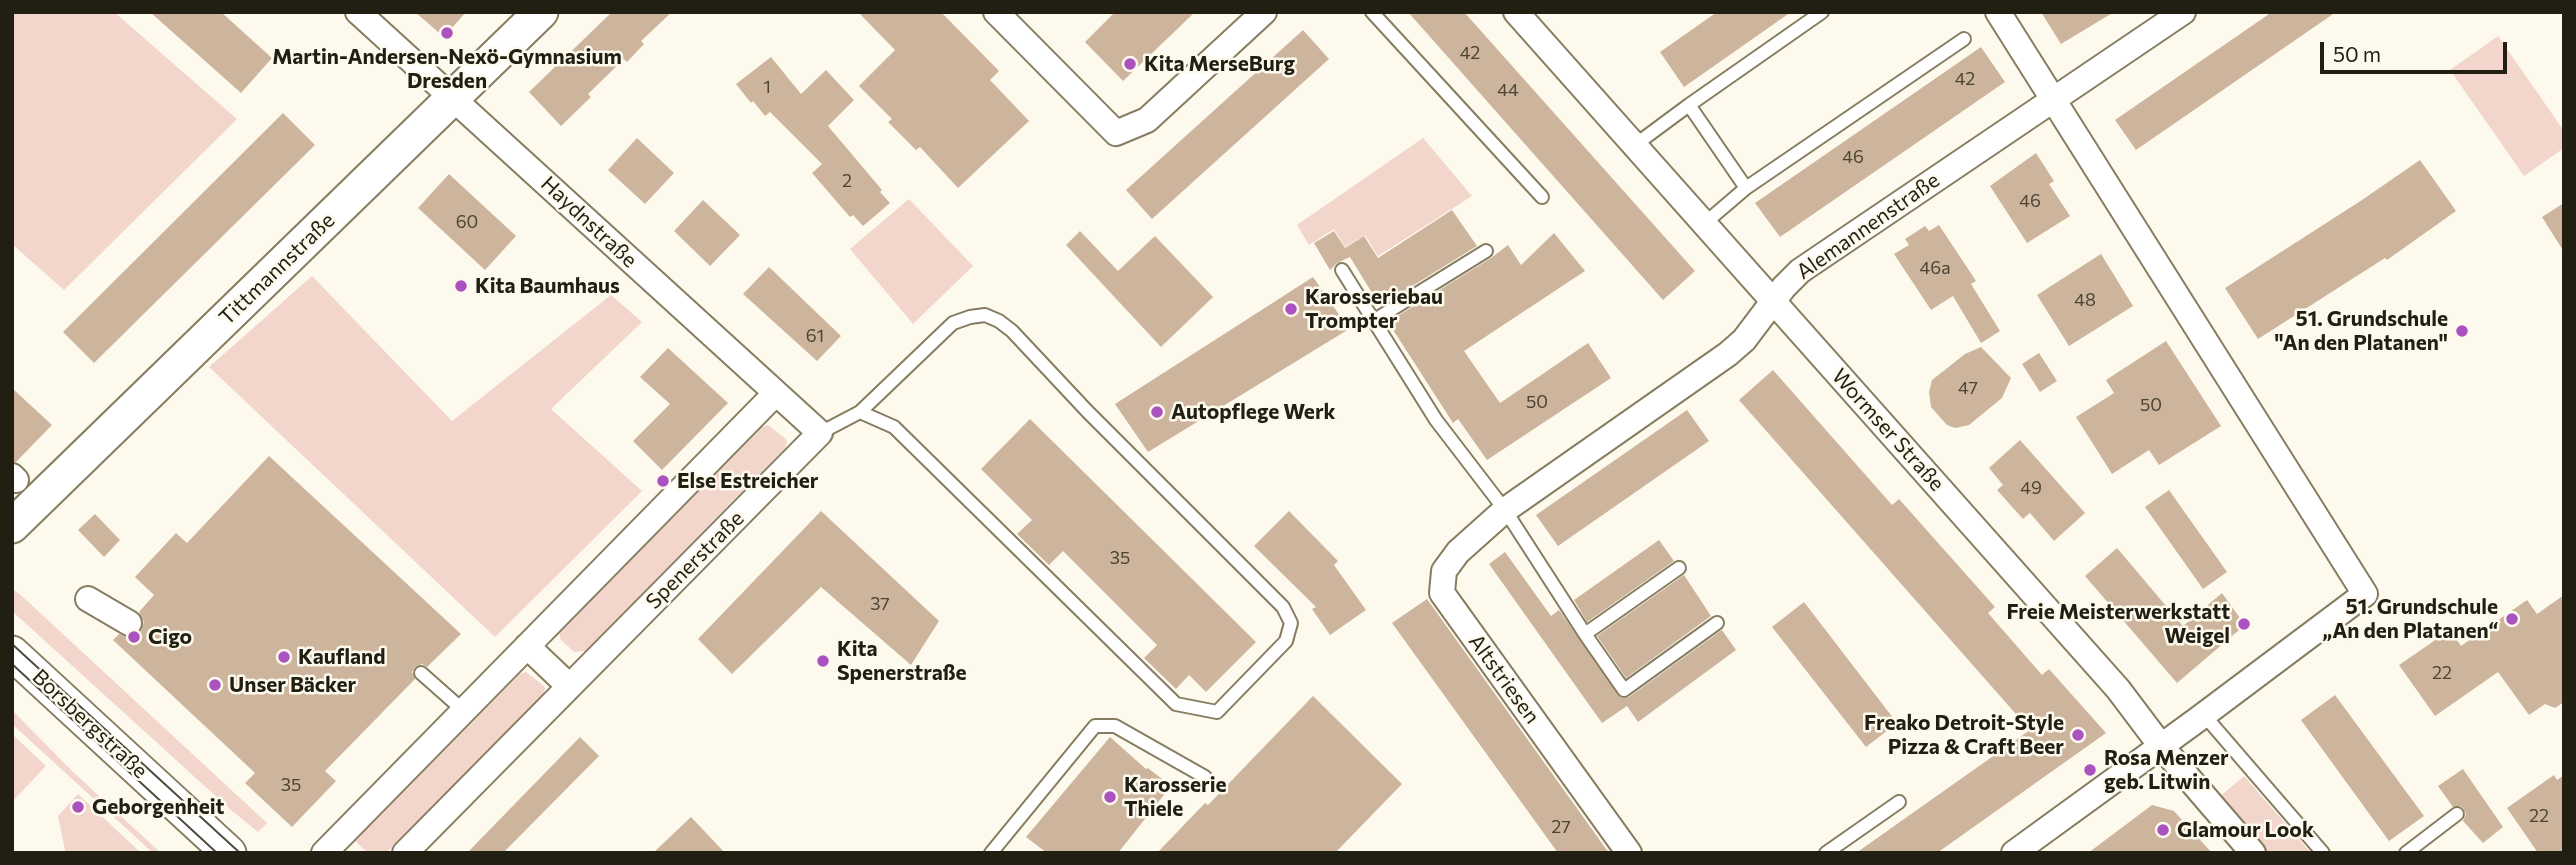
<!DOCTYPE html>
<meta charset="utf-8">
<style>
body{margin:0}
#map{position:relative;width:2576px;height:865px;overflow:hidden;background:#fdf9ed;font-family:Commissioner,sans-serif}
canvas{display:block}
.frame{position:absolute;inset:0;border:14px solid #211e12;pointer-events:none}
.scale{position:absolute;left:2320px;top:42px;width:187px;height:32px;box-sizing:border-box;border:4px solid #211e12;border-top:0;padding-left:9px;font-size:21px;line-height:24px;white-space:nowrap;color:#211e12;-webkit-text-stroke:5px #fdf9ed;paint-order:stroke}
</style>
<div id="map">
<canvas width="2576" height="865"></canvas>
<div class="frame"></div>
<div class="scale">50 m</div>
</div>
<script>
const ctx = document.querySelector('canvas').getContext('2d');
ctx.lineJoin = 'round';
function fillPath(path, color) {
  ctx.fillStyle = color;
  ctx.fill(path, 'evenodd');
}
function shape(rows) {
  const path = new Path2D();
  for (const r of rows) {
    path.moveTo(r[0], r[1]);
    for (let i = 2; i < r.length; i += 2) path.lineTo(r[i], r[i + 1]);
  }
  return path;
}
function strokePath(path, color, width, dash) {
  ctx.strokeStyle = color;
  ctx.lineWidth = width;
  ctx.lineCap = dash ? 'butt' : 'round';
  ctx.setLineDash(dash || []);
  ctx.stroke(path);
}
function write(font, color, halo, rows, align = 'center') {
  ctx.font = font + ' Commissioner,sans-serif';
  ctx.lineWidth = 5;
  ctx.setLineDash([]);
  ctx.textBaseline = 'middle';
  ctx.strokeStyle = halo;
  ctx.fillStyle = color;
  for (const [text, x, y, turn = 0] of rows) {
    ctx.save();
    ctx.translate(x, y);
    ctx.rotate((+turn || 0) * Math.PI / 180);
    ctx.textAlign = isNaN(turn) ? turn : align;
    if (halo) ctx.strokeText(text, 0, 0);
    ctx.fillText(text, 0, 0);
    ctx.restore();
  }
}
fillPath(shape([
 [12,12,114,12,237,119,64,290,12,244],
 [2498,36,2564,131,2564,148,2524,176,2450,70],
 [1423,138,1472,196,1378,256,1365,235,1345,247,1334,229,1309,245,1297,225],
 [909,199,973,266,913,324,850,249],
 [312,276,452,421,611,295,642,322,551,409,642,491,495,637,209,367],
 [768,425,786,439,787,442,785,448,585,651,574,652,561,640,559,633,561,629,762,427],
 [12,588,24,598,267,823,258,832,231,810,12,611],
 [526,672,544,686,545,689,543,695,386,853,368,853,355,841,520,674],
 [12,710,72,771,161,853,153,853,12,724],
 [12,734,46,766,12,802],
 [2244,776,2311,853,2266,853,2218,798],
 [78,794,141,853,64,853,65,850,58,816]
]), '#f2d6cc');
fillPath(shape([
 [150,12,221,12,272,58,241,93],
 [415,12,466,12,444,37],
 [612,12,672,12,641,41,644,44,627,62,624,59,588,94,591,97,561,126,529,92],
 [858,12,941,12,999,71,990,80,1029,121,958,188,920,147,916,150,888,122,892,119,859,86,895,50],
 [1115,12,1195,12,1123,81,1085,42],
 [1408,12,1464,12,1695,271,1663,300],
 [1717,12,1791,12,1684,87,1660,52],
 [2041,12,2114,12,2061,44],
 [2272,12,2336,12,2136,150,2115,120],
 [1303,30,1329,59,1152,219,1126,190],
 [1981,47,2005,82,1780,237,1755,203],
 [771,57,801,94,826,70,854,100,828,126,882,190,880,192,890,203,863,226,853,215,850,217,812,173,822,164,770,112,765,116,753,101,751,103,736,84],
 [283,113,315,145,94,363,63,332],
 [637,138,674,173,645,204,608,170],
 [2036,153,2054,181,2049,184,2070,216,2027,243,1990,186],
 [2420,160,2456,211,2387,260,2385,258,2258,339,2225,288,2362,200],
 [449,174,516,236,485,270,418,208],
 [703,200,740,235,710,266,674,231],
 [2564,203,2564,252,2542,217],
 [1452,210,1477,246,1380,306,1350,257,1337,263,1330,270,1314,243,1334,231,1345,248,1364,236,1378,258],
 [1939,225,1976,281,1971,284,2000,331,1981,343,1953,296,1931,310,1894,254,1909,245,1905,239,1925,226,1929,231],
 [1080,231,1118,271,1155,236,1213,297,1161,347,1066,245],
 [1554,233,1585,271,1464,351,1500,403,1588,343,1611,378,1487,460,1458,419,1453,423,1388,322,1491,258,1508,245,1521,265],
 [2101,254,2133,306,2069,346,2037,295],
 [769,267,841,336,817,361,743,294],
 [1313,277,1349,329,1148,452,1115,404],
 [2166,341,2221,426,2159,465,2149,450,2112,474,2076,417,2114,393,2106,380],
 [1981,347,2011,378,2002,398,1969,425,1955,428,1947,425,1931,407,1929,392,1932,380,1965,354],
 [668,348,728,403,662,470,633,441,670,404,640,377],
 [2039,353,2057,381,2040,392,2022,364],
 [1773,370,1892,505,1899,499,1995,607,1988,613,2042,675,2049,669,2106,733,1937,853,1856,853,2030,730,1739,400],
 [12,388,52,425,16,462,12,462],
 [1687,410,1709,441,1558,546,1536,515],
 [1030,419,1256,642,1206,692,1189,675,1176,689,1144,658,1157,645,1063,551,1049,565,1017,534,1032,520,981,469],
 [2020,440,2085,513,2054,541,2030,513,2023,519,1997,490,2003,485,1989,468],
 [269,456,461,634,427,667,422,664,415,667,412,672,415,679,325,771,336,781,292,827,245,783,255,773,113,640,119,634,130,638,141,631,144,622,139,612,154,595,135,577,176,533,187,543],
 [2169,490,2227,572,2203,589,2145,507],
 [821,511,939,621,911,665,821,587,732,674,698,639],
 [1289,511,1338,561,1334,565,1366,610,1330,635,1312,609,1316,607,1254,546],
 [95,514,120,540,104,557,78,530],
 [1659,540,1674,561,1587,622,1574,600],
 [2117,548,2183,626,2222,593,2245,625,2177,683,2085,576],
 [1505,552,1551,616,1559,610,1621,698,1629,697,1722,630,1736,650,1638,722,1627,706,1602,723,1489,564],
 [1684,575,1711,616,1626,678,1597,636],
 [2564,595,2564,702,2555,708,2545,704,2529,715,2498,672,2435,716,2399,665,2450,630,2461,646,2527,600,2537,614],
 [1427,599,1609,853,1558,853,1392,623],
 [1804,602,1897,723,1866,747,1772,627],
 [2335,695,2424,816,2389,841,2301,720],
 [1313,696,1402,784,1335,853,1157,853,1205,803,1208,805],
 [580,737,599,756,503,853,467,853],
 [1110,737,1146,769,1148,768,1171,786,1118,853,1047,853,1026,837],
 [2463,769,2503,827,2483,843,2463,821,2466,814,2463,808,2460,806,2453,807,2438,786],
 [2554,775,2557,780,2564,775,2564,853,2538,853,2507,808],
 [2152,805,2174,811,2212,853,2088,853],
 [691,817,725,853,653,853]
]), '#cdb59d');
const lane = shape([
 [1372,12,1542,197],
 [1689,105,1822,12],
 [1635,145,1689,105,1746,188,1705,223],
 [1746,188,1964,39],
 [1342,270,1436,420,1505,510,1585,634,1624,690,1717,623],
 [1373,321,1486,251],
 [820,433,860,412,953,323,970,317,985,315,999,321,1012,331,1087,411,1283,607,1291,623,1286,641,1217,712,1176,704,894,427,860,412],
 [1585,634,1679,568],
 [421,673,464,711],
 [2204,715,2323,853],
 [991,853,1095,726,1115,726,1205,777],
 [1826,853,1899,802],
 [2406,853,2457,814]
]);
const street = shape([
 [358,12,820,433,405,853],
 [996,12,1116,133,1147,120,1264,12],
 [1516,12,2118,689,2161,746,2253,853],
 [1998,12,2365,594,2197,720,2014,853],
 [12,476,16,480],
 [88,599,129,623],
 [527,646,569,686],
 [324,853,776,393],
 [1629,853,1442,593,1444,571,1458,552,1505,510,1728,354,1744,340,1784,287,1800,271,2183,12]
]);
const secondary = shape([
 [12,526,541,12],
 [12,653,229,853]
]);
strokePath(lane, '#867d61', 16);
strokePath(street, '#867d61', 28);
strokePath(secondary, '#867d61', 37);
strokePath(lane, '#fff', 12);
strokePath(street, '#fff', 24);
strokePath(secondary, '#fff', 33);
strokePath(shape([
 [12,644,240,853],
 [12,664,217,853]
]), '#4e4b3f', 2);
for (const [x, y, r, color] of [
 [447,33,7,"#aa52bf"],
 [1130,64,7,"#aa52bf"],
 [461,286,7,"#aa52bf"],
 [1291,309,7,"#aa52bf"],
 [2462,331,7,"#aa52bf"],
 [1157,412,7,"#aa52bf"],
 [663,481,7,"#aa52bf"],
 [2512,619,7,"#aa52bf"],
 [2244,624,7,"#aa52bf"],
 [134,637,7,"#aa52bf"],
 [284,657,7,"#aa52bf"],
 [823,661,7,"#aa52bf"],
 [215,685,7,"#aa52bf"],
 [2078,735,7,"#aa52bf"],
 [2090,770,7,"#aa52bf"],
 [1110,797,7,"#aa52bf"],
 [78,807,7,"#aa52bf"],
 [2163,830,7,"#aa52bf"]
]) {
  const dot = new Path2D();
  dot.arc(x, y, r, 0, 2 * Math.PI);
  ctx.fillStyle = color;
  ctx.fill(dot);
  strokePath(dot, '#fdf9ed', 2.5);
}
write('18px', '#4c4435', null, [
 ["42",1470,53],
 ["42",1965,79],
 ["1",767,87],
 ["44",1508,90],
 ["46",1853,157],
 ["2",847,181],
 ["46",2030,201],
 ["60",467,222],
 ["46a",1935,268],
 ["48",2085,300],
 ["61",815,336],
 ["47",1968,388],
 ["50",1537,402],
 ["50",2151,405],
 ["49",2031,488],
 ["35",1120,558],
 ["37",880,604],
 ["22",2442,673],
 ["35",291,785],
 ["22",2539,816],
 ["27",1561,827]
]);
write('bold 21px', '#211e12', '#fdf9ed', [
 ["Martin-Andersen-Nexö-Gymnasium",447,57,"center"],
 ["Dresden",447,81,"center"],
 ["Kita MerseBurg",1144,64],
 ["Kita Baumhaus",475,286],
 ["Karosseriebau",1305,297],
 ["Trompter",1305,321],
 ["51. Grundschule",2448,319,"right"],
 ["\"An den Platanen\"",2448,343,"right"],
 ["Autopflege Werk",1171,412],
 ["Else Estreicher",677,481],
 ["51. Grundschule",2498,607,"right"],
 ["„An den Platanen“",2498,631,"right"],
 ["Freie Meisterwerkstatt",2230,612,"right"],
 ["Weigel",2230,636,"right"],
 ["Cigo",148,637],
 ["Kita",837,649],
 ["Spenerstraße",837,673],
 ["Kaufland",298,657],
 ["Unser Bäcker",229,685],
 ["Freako Detroit-Style",2064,723,"right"],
 ["Pizza & Craft Beer",2064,747,"right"],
 ["Rosa Menzer",2104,758],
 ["geb. Litwin",2104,782],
 ["Karosserie",1124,785],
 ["Thiele",1124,809],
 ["Geborgenheit",92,807],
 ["Glamour Look",2177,830]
], 'left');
write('21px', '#211e12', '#fdf9ed', [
 ["Haydnstraße",589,222,43],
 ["Alemannenstraße",1868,226,-35],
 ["Tittmannstraße",277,269,-44],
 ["Wormser Straße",1888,430,48],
 ["Spenerstraße",695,560,-45],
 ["Altstriesen",1504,679,54],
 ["Borsbergstraße",90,724,43]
]);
</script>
